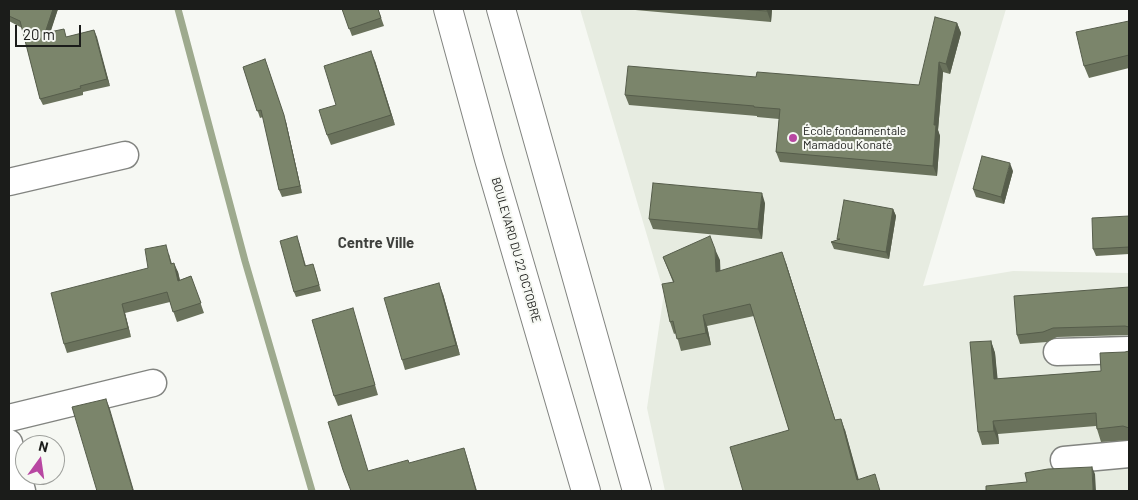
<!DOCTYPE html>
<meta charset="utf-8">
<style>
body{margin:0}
#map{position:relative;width:1138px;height:500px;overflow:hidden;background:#f6f8f3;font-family:Barlow,sans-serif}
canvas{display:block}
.frame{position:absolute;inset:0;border:10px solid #1b1c1a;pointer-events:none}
.north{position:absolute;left:15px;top:435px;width:50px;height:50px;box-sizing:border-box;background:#f6f8f3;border:1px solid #9ea09c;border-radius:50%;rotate:14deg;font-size:14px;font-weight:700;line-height:20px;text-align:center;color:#1b1c1a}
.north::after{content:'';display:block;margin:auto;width:18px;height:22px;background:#b847a2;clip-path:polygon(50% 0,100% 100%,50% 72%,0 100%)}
.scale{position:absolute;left:15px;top:25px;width:66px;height:22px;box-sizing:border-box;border:2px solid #1b1c1a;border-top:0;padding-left:6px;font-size:15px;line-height:18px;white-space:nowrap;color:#1b1c1a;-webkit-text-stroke:4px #f6f8f3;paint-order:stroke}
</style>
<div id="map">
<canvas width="1138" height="500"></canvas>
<div class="frame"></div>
<div class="north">N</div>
<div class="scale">20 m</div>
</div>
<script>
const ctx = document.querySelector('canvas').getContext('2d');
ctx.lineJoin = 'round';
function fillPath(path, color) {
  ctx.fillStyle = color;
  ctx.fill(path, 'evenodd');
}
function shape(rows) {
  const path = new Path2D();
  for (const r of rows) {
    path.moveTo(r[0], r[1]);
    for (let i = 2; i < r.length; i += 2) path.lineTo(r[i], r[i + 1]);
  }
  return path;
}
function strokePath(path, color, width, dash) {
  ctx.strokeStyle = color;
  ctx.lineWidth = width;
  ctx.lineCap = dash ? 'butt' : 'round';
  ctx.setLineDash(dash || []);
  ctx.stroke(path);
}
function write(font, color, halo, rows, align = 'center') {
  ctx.font = font + ' Barlow,sans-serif';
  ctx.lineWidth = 4;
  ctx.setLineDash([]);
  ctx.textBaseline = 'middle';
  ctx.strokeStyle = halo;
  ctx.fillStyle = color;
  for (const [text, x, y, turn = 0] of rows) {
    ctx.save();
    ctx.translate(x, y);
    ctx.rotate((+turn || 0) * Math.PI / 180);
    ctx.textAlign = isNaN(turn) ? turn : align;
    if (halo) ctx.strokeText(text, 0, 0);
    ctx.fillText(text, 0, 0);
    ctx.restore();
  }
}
fillPath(shape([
 [580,9,1006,9,923,286,1013,271,1129,273,1129,491,665,491,647,408,664,293]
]), '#e7ece1');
strokePath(shape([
 [178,9,245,261,312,491]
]), '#9eaa8e', 7);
const street = shape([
 [9,182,125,155],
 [1057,352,1129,350],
 [9,418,153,383],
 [9,443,22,491],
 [1064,460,1129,454]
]);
const secondary = shape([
 [448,9,489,159,586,491],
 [501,9,637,491]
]);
strokePath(street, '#828480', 29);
strokePath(secondary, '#828480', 30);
strokePath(street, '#fff', 26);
strokePath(secondary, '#fff', 28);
fillPath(shape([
 [9,9,58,9,50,32,67,37,94,30,110,86,83,92,83,95,43,105,40,99,22,28,9,21],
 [342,9,378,9,384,26,352,36],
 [624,9,772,9,771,22],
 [1129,21,1129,68,1089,78,1084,66],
 [957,23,961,33,950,74,943,72,938,130,940,136,937,176,780,162,776,152,779,119,757,117,757,116,629,105,625,95,919,85],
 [375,61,395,125,331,145,327,135,336,105],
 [243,67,286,122,302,193,282,197,279,190,263,117,260,118],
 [1013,171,1004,204,976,197,973,189],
 [765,203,762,239,653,229,649,219],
 [893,209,896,216,889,259,834,249,831,242,838,240,837,239],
 [1129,216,1129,254,1096,256,1093,249],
 [299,242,306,266,315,270,321,291,296,297,294,292],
 [169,254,172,264,178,272,180,280,191,276,204,313,177,322,170,302,125,313,131,337,67,353,64,344,148,268],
 [663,257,720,260,720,271,786,263,835,420,845,430,858,479,881,491,743,491,789,430,754,316,707,326,711,345,681,351,676,333,674,334,670,322,673,282],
 [1129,287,1129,335,1057,337,1047,342,1020,344,1017,335],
 [443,294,460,355,405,370,402,360],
 [356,319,378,395,338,406,334,396],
 [991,341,995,353,997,379,1101,371,1125,352,1129,351,1129,440,1101,442,1097,429,1096,426,998,434,999,444,982,445,978,432]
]), '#6a725c');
fillPath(shape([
 [53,9,58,9,48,40,45,33],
 [767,9,772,9,771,22,767,11],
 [957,23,961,33,950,74,946,64],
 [94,30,97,37,110,86,107,79],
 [371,51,375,61,395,125,391,115],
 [265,59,286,122,302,193,300,186],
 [939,62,943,72,938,130,940,136,937,176,933,166,934,125],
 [1010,163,1013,171,1004,204,1001,197],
 [762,193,765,203,762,239,758,229],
 [893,209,896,216,889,259,886,252],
 [715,249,720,260,721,284,716,272],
 [782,252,786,263,839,432,835,420],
 [174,263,178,272,182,290,178,281],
 [439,283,443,294,460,355,456,345],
 [122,304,125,313,131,337,128,328],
 [703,315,707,326,711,345,706,333],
 [991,341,995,353,999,392,994,379],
 [106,399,110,409,134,491,133,491],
 [841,419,845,430,862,491,857,480],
 [993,421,998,434,999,444,994,431],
 [464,448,467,457,477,491,476,491],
 [1092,467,1095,474,1096,491,1093,491]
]), '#565d4b');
const building = shape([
 [9,9,53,9,45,33,64,29,66,37,94,30,107,79,80,86,81,88,40,99,20,21,9,16,9,9],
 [342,9,378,9,381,18,349,29,342,9],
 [736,9,767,9,767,11,736,9],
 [935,17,957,23,946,64,939,62,934,125,936,125,933,166,776,152,780,109,754,107,754,106,625,95,628,66,756,77,757,72,919,85,935,17],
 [1129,21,1129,55,1084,66,1076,32,1129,21],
 [371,51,391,115,327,135,319,110,336,105,324,66,371,51],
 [265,59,284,115,300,186,279,190,261,110,257,111,243,67,265,59],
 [982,156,1010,163,1001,197,973,189,982,156],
 [653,183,762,193,758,229,649,219,653,183],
 [844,200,893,209,886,252,831,242,840,239,837,239,844,200],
 [1129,216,1129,247,1093,249,1092,218,1129,216],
 [297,236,305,266,313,264,319,285,294,292,280,241,297,236],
 [710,236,715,249,716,272,782,252,835,420,841,419,857,480,875,474,880,491,743,491,730,447,789,430,750,304,703,315,706,333,677,339,673,321,670,322,662,284,674,282,663,257,710,236],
 [166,245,171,264,174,263,178,281,191,276,201,303,173,312,167,292,122,304,128,328,64,344,51,293,148,268,145,249,166,245],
 [439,283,456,345,402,360,384,298,439,283],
 [1129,287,1129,327,1125,326,1053,328,1043,332,1017,335,1014,296,1129,287],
 [353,308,375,385,334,396,312,320,353,308],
 [991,341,994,379,1101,371,1100,353,1125,352,1129,351,1129,428,1123,426,1097,429,1096,413,993,421,994,431,978,432,970,342,991,341],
 [106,399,133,491,97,491,72,407,106,399],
 [351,415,368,471,408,460,409,463,464,448,476,491,351,491,343,470,328,422,351,415],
 [1092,467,1093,491,986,491,986,486,1027,482,1025,473,1048,469,1092,467]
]);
fillPath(building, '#7b856b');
strokePath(building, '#565d4b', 1);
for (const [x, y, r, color] of [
 [793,138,5,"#b847a2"]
]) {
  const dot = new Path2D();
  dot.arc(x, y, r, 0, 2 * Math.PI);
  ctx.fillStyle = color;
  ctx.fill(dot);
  strokePath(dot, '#f6f8f3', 2);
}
write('12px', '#1b1c1a', '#f6f8f3', [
 ["École fondamentale",803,131],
 ["Mamadou Konaté",803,145]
], 'left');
write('12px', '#1b1c1a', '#f6f8f3', [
 ["BOULEVARD DU 22 OCTOBRE",516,250,74]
]);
write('bold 15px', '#3f413d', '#f6f8f3', [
 ["Centre Ville",376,243]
]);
</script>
